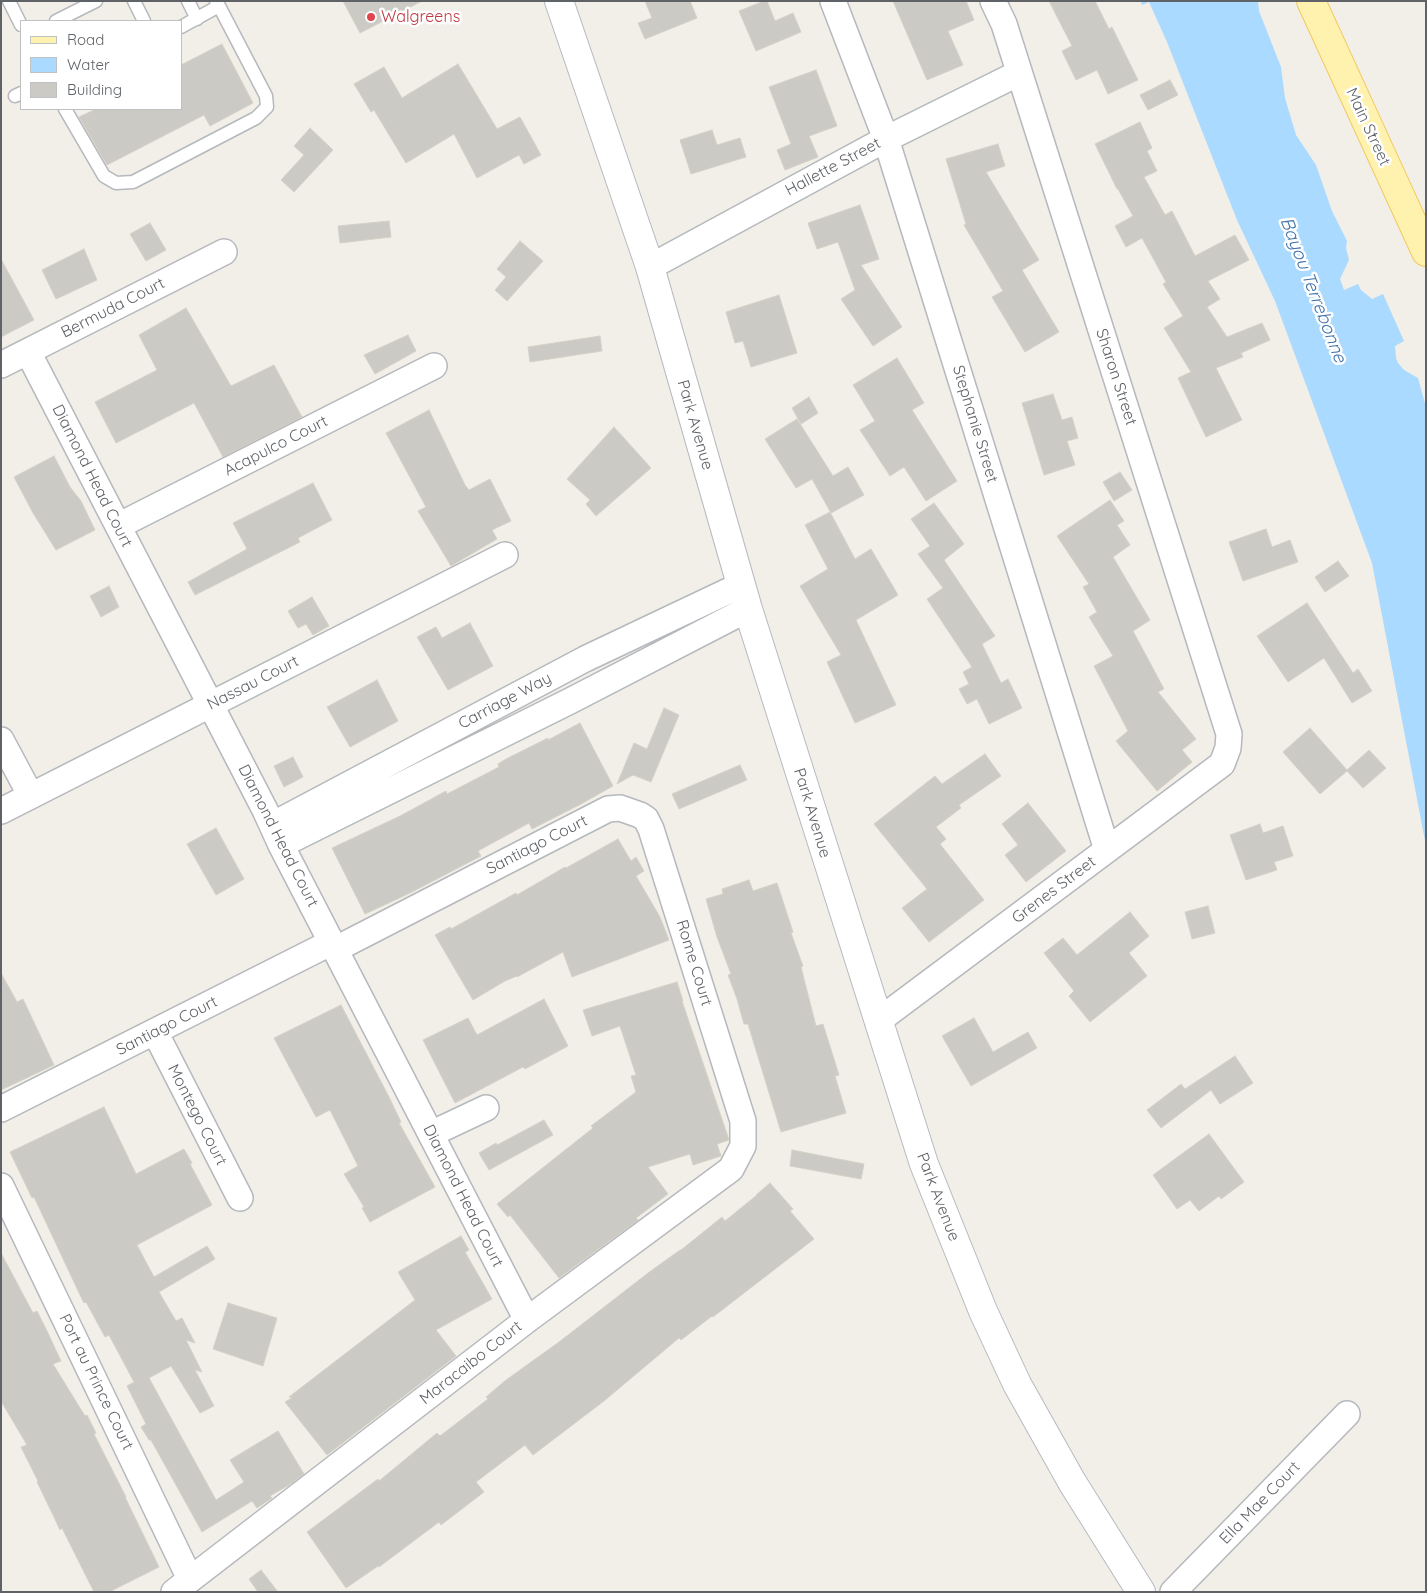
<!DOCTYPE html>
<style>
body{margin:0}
#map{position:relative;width:1427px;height:1593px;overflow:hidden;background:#f1efe8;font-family:Quicksand,sans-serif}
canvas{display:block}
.frame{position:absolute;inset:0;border:2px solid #5f6368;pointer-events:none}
.legend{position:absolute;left:20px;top:20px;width:162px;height:90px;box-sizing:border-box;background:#fff;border:1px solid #bfc1c3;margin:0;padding:6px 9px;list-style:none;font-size:15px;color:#5f6368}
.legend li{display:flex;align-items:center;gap:10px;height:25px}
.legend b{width:25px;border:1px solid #bfc1c3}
</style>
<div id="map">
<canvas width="1427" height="1593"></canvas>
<div class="frame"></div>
<ul class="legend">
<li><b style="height:6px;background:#fff2af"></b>Road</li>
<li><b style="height:14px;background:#aadaff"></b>Water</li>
<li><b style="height:14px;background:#cccac5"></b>Building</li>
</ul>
</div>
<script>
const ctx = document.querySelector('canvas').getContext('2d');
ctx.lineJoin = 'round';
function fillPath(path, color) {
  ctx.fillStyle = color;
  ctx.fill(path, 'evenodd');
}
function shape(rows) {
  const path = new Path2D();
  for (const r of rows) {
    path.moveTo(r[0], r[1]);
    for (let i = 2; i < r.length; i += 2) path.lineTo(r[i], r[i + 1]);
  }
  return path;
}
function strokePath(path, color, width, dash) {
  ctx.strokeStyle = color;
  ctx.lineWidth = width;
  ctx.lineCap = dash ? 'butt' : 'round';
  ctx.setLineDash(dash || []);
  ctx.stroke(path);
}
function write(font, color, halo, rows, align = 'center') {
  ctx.font = font + ' Quicksand,sans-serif';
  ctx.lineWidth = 5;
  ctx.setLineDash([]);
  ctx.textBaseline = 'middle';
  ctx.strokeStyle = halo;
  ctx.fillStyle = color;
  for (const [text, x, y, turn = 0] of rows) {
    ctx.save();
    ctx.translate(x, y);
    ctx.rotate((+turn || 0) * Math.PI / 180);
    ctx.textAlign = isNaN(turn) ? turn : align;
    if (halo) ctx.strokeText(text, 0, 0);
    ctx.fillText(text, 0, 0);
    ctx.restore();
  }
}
fillPath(shape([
 [1141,1,1258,1,1259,11,1281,67,1285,98,1296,135,1316,165,1332,211,1347,241,1346,248,1349,260,1340,279,1344,290,1358,284,1361,290,1372,299,1383,294,1404,341,1395,346,1396,358,1398,363,1404,370,1418,378,1426,407,1426,846,1372,563,1275,301,1237,220,1167,42,1149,2,1142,5]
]), '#aadaff');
const building = shape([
 [343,1,422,1,360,33,343,1],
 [645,1,690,1,697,18,645,39,638,23,652,18,645,1],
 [764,1,767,1,775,21,793,13,801,32,756,51,739,11,764,1],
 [893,1,966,1,974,20,948,31,963,65,927,80,893,1],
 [1049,1,1095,1,1109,29,1112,27,1138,80,1108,94,1097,70,1076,80,1062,51,1072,46,1049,1],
 [222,44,253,103,210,126,204,115,107,165,79,117,96,109,181,109,181,65,222,44],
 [458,64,497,129,520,117,541,155,524,164,519,155,477,178,454,134,406,163,374,110,371,112,354,84,384,67,402,98,458,64],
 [816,70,837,126,809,136,818,157,785,170,777,150,791,144,769,87,816,70],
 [1170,80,1178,95,1148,110,1140,95,1170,80],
 [1140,122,1152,148,1147,151,1157,171,1144,177,1165,215,1172,211,1195,256,1235,235,1249,260,1208,281,1220,299,1207,307,1227,337,1262,323,1270,340,1241,353,1243,357,1216,368,1242,420,1206,437,1178,378,1191,372,1164,328,1183,316,1163,284,1166,282,1142,238,1126,247,1115,226,1133,216,1118,189,1117,189,1095,144,1140,122],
 [310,128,333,150,294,192,281,180,304,155,294,146,310,128],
 [712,130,717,145,740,138,746,157,691,174,680,140,712,130],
 [998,144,1005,166,986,172,1039,260,1022,270,1059,332,1025,352,992,297,1003,291,964,225,966,224,946,159,998,144],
 [860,205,879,259,861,265,902,327,873,346,841,299,855,290,838,242,817,249,808,223,860,205],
 [389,221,391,237,340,243,338,226,389,221],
 [150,223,166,250,146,261,130,234,150,223],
 [520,241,543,261,507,301,495,290,506,277,497,269,520,241],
 [84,249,97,280,56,299,42,270,84,249],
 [1,259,34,320,1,337,1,259],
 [779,295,797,353,751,367,743,341,735,343,726,312,779,295],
 [186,308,231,386,274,365,302,417,223,457,194,403,116,443,95,402,157,370,139,335,186,308],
 [408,335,416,351,375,374,364,355,408,335],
 [600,336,602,351,530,362,528,347,600,336],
 [897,358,924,403,912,410,957,481,926,501,904,467,890,476,860,430,875,421,853,385,897,358],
 [1053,394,1062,420,1072,417,1078,438,1067,441,1075,465,1044,475,1022,403,1053,394],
 [809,397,818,413,801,424,792,408,809,397],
 [429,410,465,485,469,490,490,479,511,521,492,530,497,539,451,566,418,511,426,507,386,433,429,410],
 [797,419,833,476,848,467,864,495,831,513,812,479,796,488,765,439,797,419],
 [614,427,651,468,596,516,586,504,590,500,567,479,614,427],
 [54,456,70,487,81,501,95,530,56,550,33,513,14,477,54,456],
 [1120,472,1132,490,1114,501,1103,482,1120,472],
 [313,483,332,520,298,538,300,542,195,595,188,582,247,549,233,523,313,483],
 [1110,500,1124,521,1117,525,1130,545,1113,557,1150,620,1133,631,1164,689,1158,692,1196,739,1182,750,1192,762,1157,791,1116,741,1128,731,1094,666,1113,656,1089,617,1097,612,1083,587,1089,584,1057,536,1110,500],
 [934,503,964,544,944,560,995,636,982,644,1001,683,1008,679,1022,708,989,724,977,699,967,704,959,689,969,684,963,672,972,667,927,599,943,588,918,554,930,546,911,519,934,503],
 [830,512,855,559,871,549,898,595,856,620,896,705,855,723,827,662,841,655,800,586,828,569,805,525,830,512],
 [1266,529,1272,547,1290,540,1298,562,1243,581,1229,542,1266,529],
 [1338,561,1349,576,1325,592,1315,577,1338,561],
 [109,586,119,607,101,617,90,596,109,586],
 [312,597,329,626,313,635,306,624,298,628,288,611,312,597],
 [1307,603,1353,673,1358,669,1372,691,1352,703,1324,658,1288,682,1257,636,1307,603],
 [470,623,493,666,448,690,417,637,436,627,442,638,470,623],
 [377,680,398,721,350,747,327,707,377,680],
 [664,708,679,715,651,782,633,775,617,784,634,743,647,749,664,708],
 [580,723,613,786,581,804,532,829,529,823,478,851,481,856,410,893,365,914,332,848,400,816,446,791,447,794,499,767,498,764,506,759,548,738,548,740,580,723],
 [1310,728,1347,770,1369,750,1386,768,1363,788,1347,771,1320,794,1283,752,1310,728],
 [985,754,1001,776,959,805,961,808,936,827,946,839,940,844,984,900,929,942,902,908,927,889,874,824,935,776,942,784,985,754],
 [293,757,303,777,284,787,274,766,293,757],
 [740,765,747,780,679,809,672,794,740,765],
 [1028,803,1066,851,1026,882,1005,855,1018,845,1002,824,1028,803],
 [1260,824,1263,833,1283,826,1293,856,1274,862,1277,870,1246,880,1230,835,1260,824],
 [216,828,244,879,216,895,187,844,216,828],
 [618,839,631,861,636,857,644,871,636,876,660,917,669,940,572,977,563,952,517,977,517,976,505,981,473,1000,435,935,450,927,451,929,516,893,517,895,565,867,566,868,618,839],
 [749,880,753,891,777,883,793,932,791,933,803,966,801,967,816,1026,823,1024,839,1075,835,1076,846,1113,781,1132,748,1024,744,1024,737,999,728,975,731,974,717,937,706,899,723,894,722,889,749,880],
 [1208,906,1215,933,1192,939,1185,912,1208,906],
 [1130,912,1149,936,1129,953,1147,976,1090,1022,1069,996,1074,991,1044,953,1063,938,1077,955,1130,912],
 [1,973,17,1002,23,999,54,1065,1,1090,1,973],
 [677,982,683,1001,682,1001,729,1140,717,1144,721,1156,693,1165,690,1154,648,1167,668,1194,636,1218,638,1220,559,1278,510,1215,508,1217,497,1204,593,1128,591,1126,636,1092,631,1076,636,1075,620,1026,592,1036,583,1010,677,982],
 [544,999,568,1046,525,1069,523,1067,455,1103,423,1040,468,1018,477,1035,544,999],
 [341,1005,389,1097,401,1122,399,1123,435,1187,370,1222,362,1208,364,1207,344,1174,358,1166,330,1110,316,1117,274,1038,341,1005],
 [974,1018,993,1052,1028,1032,1037,1048,971,1086,942,1036,974,1018],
 [1235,1056,1253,1083,1220,1104,1211,1090,1161,1128,1147,1110,1181,1084,1185,1089,1235,1056],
 [104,1107,136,1174,184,1149,192,1163,190,1164,212,1205,137,1245,154,1277,207,1246,215,1259,159,1292,176,1321,182,1318,195,1343,186,1340,202,1372,195,1370,214,1406,200,1413,171,1366,149,1378,216,1500,244,1482,230,1460,278,1431,304,1474,289,1485,270,1496,272,1498,257,1508,252,1501,202,1532,151,1440,149,1440,141,1427,146,1424,127,1386,134,1382,109,1335,105,1337,86,1302,84,1303,80,1295,34,1197,32,1198,10,1152,104,1107],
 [544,1120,553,1135,489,1170,479,1153,496,1143,497,1145,544,1120],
 [1209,1134,1244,1182,1221,1199,1219,1196,1199,1211,1190,1200,1177,1209,1153,1175,1209,1134],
 [792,1150,864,1164,861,1179,790,1166,792,1150],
 [770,1183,793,1209,790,1211,814,1239,713,1317,712,1316,681,1340,679,1338,604,1401,533,1455,525,1445,476,1482,484,1492,441,1525,439,1522,379,1567,378,1566,346,1588,307,1532,378,1479,379,1481,437,1433,440,1436,488,1399,486,1397,506,1380,559,1342,648,1273,680,1250,681,1250,722,1217,725,1221,757,1195,756,1195,770,1183],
 [461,1236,469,1250,465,1252,492,1299,436,1330,456,1356,327,1455,285,1402,292,1398,289,1397,415,1300,398,1272,461,1236],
 [1,1253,33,1313,37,1311,47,1331,61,1361,53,1364,85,1416,87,1415,96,1433,94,1434,126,1497,125,1497,159,1567,109,1592,94,1592,62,1528,60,1530,53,1515,37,1482,38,1481,21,1447,27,1445,1,1401,1,1253],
 [228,1303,277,1318,263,1366,213,1349,228,1303],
 [261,1570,278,1592,258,1592,249,1579,261,1570]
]);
fillPath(building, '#cccac5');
strokePath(building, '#d6d1c6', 1);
const service = shape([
 [9,1,21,25],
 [134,1,144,21],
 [188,1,197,19],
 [56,21,96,1],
 [181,27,219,6,216,1],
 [15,96,21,93],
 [65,109,104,176,116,183,133,182,256,118,267,107,266,96,219,6]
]);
const minor = shape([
 [833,1,886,139,1107,850],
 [650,267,886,139,1019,73],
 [28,352,265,810,281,845,527,1320],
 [1,365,224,252],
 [118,526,434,366],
 [1,740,31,796],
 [1,811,505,555],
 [272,825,585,659,741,585],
 [281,845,570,701,748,609],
 [878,1021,1222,764,1228,748,1229,734,1004,24,993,1],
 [155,1032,240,1198],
 [1,1109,332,942],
 [431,1134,486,1108],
 [1,1186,190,1579],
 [174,1592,527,1320,731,1169,743,1146,743,1121,651,829,646,819,640,815,620,808,608,809,336,949],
 [1173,1592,1347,1414]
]);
const secondary = shape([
 [559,1,650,267,748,609,924,1164,983,1311,1017,1384,1072,1482,1141,1592]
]);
const primary = shape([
 [1311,1,1426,252]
]);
strokePath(service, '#b5b8bc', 15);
strokePath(minor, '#b5b8bc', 28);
strokePath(secondary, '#b6babf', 30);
strokePath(primary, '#f2c960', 30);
strokePath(service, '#fff', 12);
strokePath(minor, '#fff', 25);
strokePath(secondary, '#fff', 28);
strokePath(primary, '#fff2af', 28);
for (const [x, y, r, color] of [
 [371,17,5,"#e0444e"]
]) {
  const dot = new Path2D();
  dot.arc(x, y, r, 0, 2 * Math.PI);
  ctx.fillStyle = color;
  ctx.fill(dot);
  strokePath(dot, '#fff', 2);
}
write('16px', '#be3a42', '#fff', [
 ["Walgreens",381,17]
], 'left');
write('16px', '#5f6368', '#fff', [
 ["Main Street",1368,127,65],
 ["Hallette Street",833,167,-28],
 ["Bermuda Court",113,308,-27],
 ["Sharon Street",1116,377,72],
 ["Stephanie Street",975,424,73],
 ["Park Avenue",695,425,74],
 ["Acapulco Court",276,446,-27],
 ["Diamond Head Court",92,476,63],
 ["Nassau Court",253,683,-27],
 ["Carriage Way",505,701,-28],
 ["Park Avenue",812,813,73],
 ["Diamond Head Court",278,836,63],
 ["Santiago Court",537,845,-27],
 ["Grenes Street",1054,890,-37],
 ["Rome Court",694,963,73],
 ["Santiago Court",167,1026,-27],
 ["Montego Court",197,1115,63],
 ["Diamond Head Court",463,1196,63],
 ["Park Avenue",938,1197,69],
 ["Maracaibo Court",471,1363,-38],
 ["Port au Prince Court",96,1382,64],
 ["Ella Mae Court",1260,1503,-46]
]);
write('italic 18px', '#4174aa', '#fff', [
 ["Bayou Terrebonne",1313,290,69]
]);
</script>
